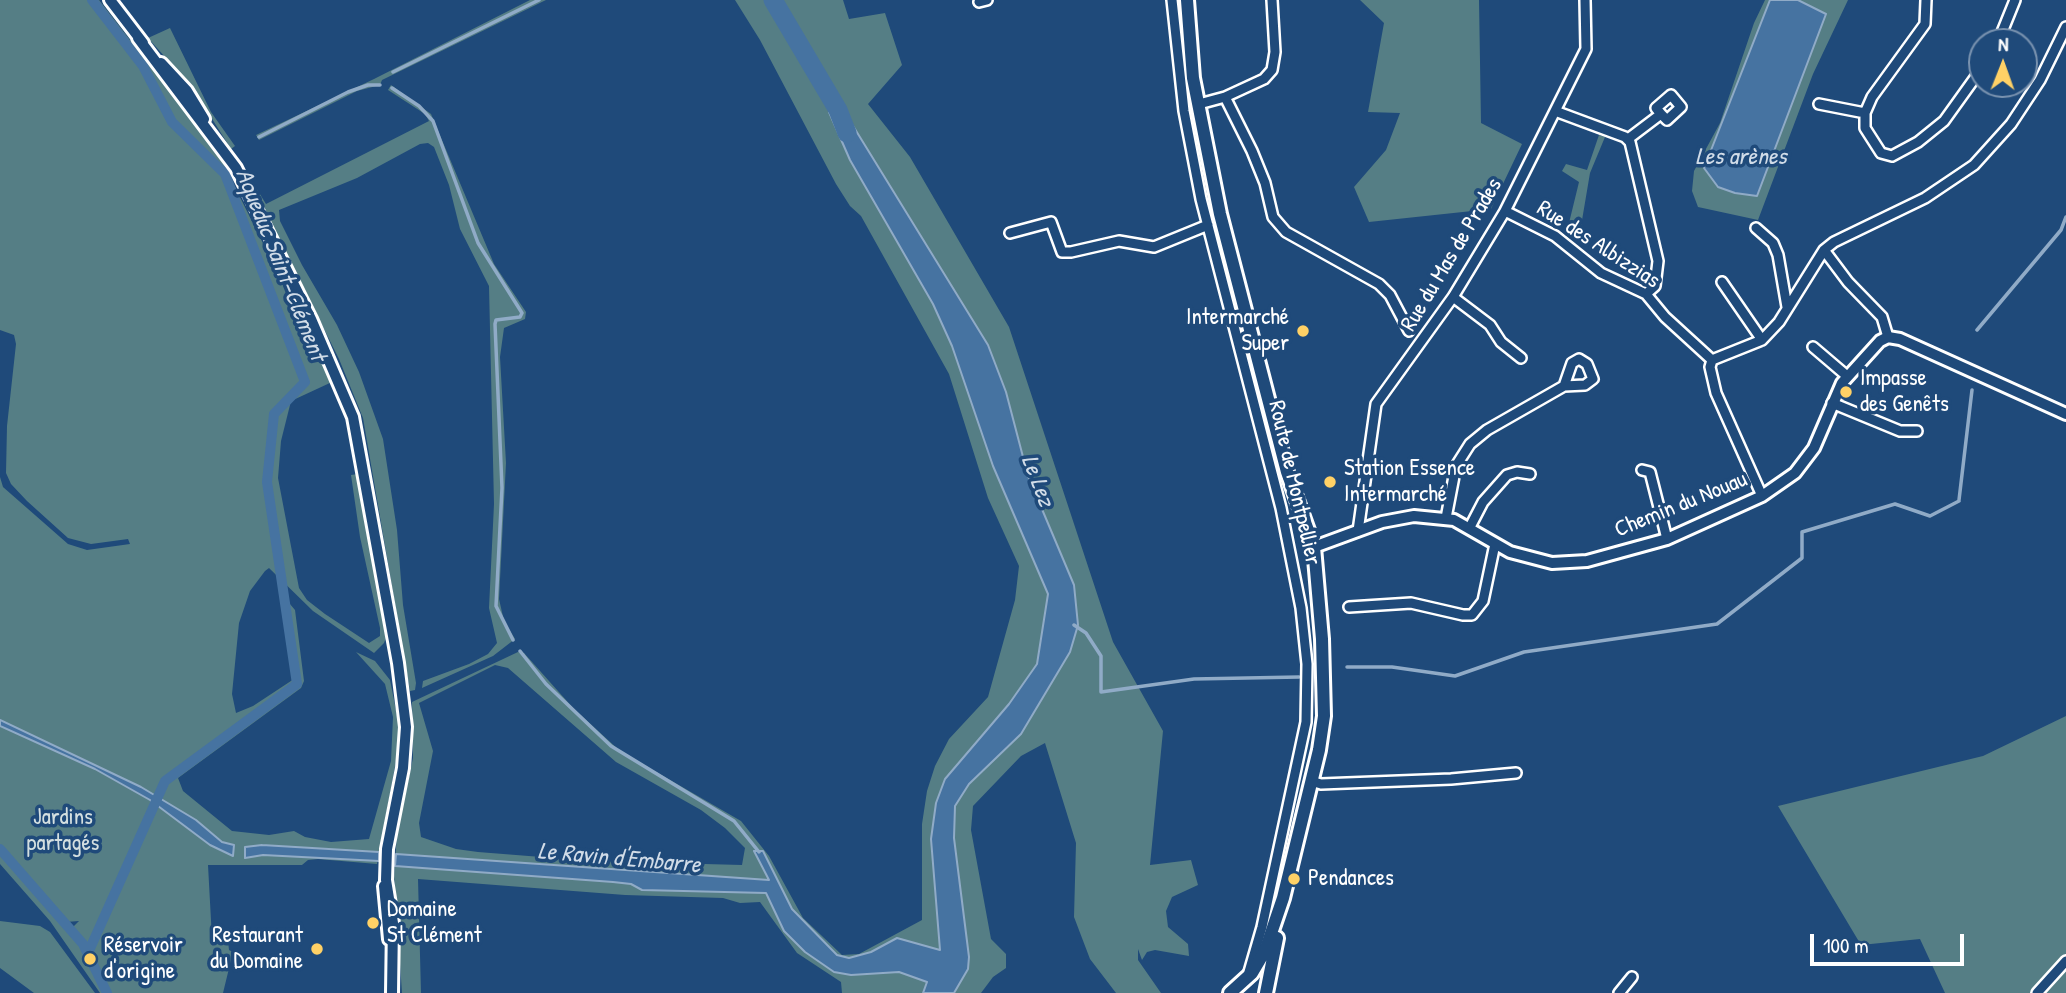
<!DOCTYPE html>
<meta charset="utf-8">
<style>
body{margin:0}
#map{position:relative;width:2066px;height:993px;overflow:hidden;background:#1f4a7a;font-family:"Patrick Hand",sans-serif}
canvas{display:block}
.north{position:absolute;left:1968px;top:28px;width:70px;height:70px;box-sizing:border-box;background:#1f4a7a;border:2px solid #7992af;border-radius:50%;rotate:1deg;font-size:19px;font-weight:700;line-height:28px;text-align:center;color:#fff}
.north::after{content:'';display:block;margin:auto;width:24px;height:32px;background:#ffd166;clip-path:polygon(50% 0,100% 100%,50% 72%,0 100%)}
.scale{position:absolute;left:1810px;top:934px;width:154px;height:32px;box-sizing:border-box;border:4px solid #fff;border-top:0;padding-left:9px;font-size:21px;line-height:24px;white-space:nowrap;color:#fff;-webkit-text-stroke:5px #1f4a7a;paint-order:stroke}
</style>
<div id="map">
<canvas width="2066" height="993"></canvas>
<div class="north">N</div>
<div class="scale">100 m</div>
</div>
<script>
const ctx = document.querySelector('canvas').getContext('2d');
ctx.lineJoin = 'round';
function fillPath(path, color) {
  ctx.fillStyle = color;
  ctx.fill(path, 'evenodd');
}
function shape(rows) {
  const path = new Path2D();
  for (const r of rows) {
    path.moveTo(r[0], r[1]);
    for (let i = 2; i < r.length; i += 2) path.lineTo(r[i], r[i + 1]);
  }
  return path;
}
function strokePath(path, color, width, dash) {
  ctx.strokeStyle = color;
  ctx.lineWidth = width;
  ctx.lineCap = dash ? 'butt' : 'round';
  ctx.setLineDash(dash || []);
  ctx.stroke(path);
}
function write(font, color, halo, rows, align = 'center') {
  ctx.font = font + ' "Patrick Hand",sans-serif';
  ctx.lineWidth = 7;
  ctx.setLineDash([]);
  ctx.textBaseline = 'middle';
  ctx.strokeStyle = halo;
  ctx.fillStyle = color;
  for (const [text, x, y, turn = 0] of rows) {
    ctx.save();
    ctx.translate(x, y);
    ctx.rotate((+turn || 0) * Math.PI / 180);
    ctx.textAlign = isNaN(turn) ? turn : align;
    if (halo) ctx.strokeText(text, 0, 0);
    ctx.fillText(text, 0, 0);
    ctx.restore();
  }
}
fillPath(shape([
 [0,0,99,0,219,155,332,382,291,401,281,441,278,478,299,588,307,600,325,614,369,643,380,636,380,628,360,537,351,475,358,474,386,638,384,643,374,653,313,611,269,568,265,571,250,591,239,623,232,694,236,713,253,706,294,679,284,597,295,610,304,681,301,688,178,778,183,791,232,831,269,835,294,831,305,837,331,842,369,839,391,761,393,717,385,684,356,652,358,653,375,661,390,680,399,725,398,750,377,864,318,859,308,860,302,865,208,865,212,939,228,941,229,950,233,952,223,993,100,993,50,921,0,864,0,851,82,946,85,966,97,966,93,947,96,940,89,944,81,940,71,929,79,921,66,922,0,846,0,477,3,487,68,544,87,550,130,544,128,539,91,544,68,538,27,501,11,484,6,473,7,426,16,344,14,335,0,330],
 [530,0,546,0,382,80,380,85,357,91,259,140,256,135,374,79],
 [735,0,843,0,849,19,885,13,902,65,868,104,910,157,1009,327,1113,642,1163,731,1150,865,1191,860,1198,885,1172,897,1166,911,1168,927,1188,944,1189,956,1155,950,1147,952,1142,960,1138,949,1138,960,1161,993,1116,993,1090,959,1074,917,1076,843,1045,743,1021,756,973,806,971,830,991,939,1006,954,1006,968,993,977,981,993,842,993,841,982,797,953,760,902,740,903,723,898,625,895,418,879,421,993,402,993,394,876,397,834,413,758,412,702,518,652,524,653,574,709,620,751,741,821,769,856,803,918,842,955,859,954,922,920,922,824,927,791,935,766,949,739,988,697,1015,600,1019,566,988,498,949,374,861,216,850,206,836,184,760,40],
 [495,665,508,668,616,762,701,810,725,828,745,848,742,865,592,861,478,852,456,849,421,837,419,823,433,751,419,703],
 [1360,0,1479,0,1481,123,1522,144,1491,209,1369,222,1354,187,1386,150,1400,113,1368,112,1384,23],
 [1765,0,1848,0,1813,74,1758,220,1698,207,1692,191,1694,171,1720,123,1754,23],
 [170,28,211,112,235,146,231,149,192,87,148,38],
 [391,85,431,114,494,264,526,312,525,319,504,328,500,357,506,463,499,599,504,621,515,639,493,656,422,688,423,681,469,664,488,654,497,643,489,608,494,504,489,286,460,229,449,185,434,147,428,143,420,144,357,178,279,210,280,221,302,265,337,325,359,372,383,439,397,530,403,605,416,683,415,690,410,691,363,418,339,359,242,165,266,204,429,121,425,114,388,90],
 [1599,135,1605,137,1590,173,1579,238,1567,238,1572,228,1569,223,1579,182,1562,171,1566,164,1587,170],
 [2066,716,2066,993,1945,993,1920,939,1861,945,1778,806,1983,756],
 [0,921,40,926,50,932,95,993,34,993,0,968]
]), '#557e85');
const water = shape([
 [1770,0,1798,0,1826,14,1757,196,1735,193,1718,187,1704,168,1770,0],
 [842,108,988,345,1006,392,1028,476,1074,585,1078,625,1070,652,1021,734,969,784,955,806,954,838,969,957,968,969,954,993,923,993,927,982,899,972,851,975,834,972,805,952,784,931,766,893,642,890,631,884,613,882,395,866,396,854,769,880,754,851,763,851,792,909,837,955,849,958,871,952,897,938,940,950,931,839,936,803,945,779,1009,704,1037,664,1048,594,993,466,952,346,933,304,850,160,829,112,842,108],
 [0,720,141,787,196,820,222,842,234,845,233,856,210,845,150,800,95,769,0,726,0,720],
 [262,845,379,852,379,861,263,855,245,858,245,847,262,845]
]);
fillPath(water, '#4673a1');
strokePath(water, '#90abc7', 2);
strokePath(shape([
 [393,72,539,0],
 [392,88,419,106,433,121,478,243,522,313,520,317,496,320,495,324,502,488,496,606,513,640],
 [259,137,348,92,368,85,380,85],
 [1977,330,2061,230,2066,217],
 [1959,500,1972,390],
 [1074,625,1086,633,1101,656,1101,692,1194,679,1299,677],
 [520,651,546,684,611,746,734,821,759,852],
 [1347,667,1392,667,1455,676,1524,652,1717,624,1802,558,1802,532,1895,504,1930,516,1959,501]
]), '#90abc7', 3.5);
strokePath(shape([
 [0,849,83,944,107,993],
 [88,953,165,781,297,684,267,482,274,414,305,382,225,174,172,122,143,66,92,0]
]), '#4673a1', 10);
strokePath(shape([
 [773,0,838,110,847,133]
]), '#4673a1', 19);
const minor = shape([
 [1172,0,1184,111,1201,199,1281,508,1301,608,1307,664,1306,722,1262,927,1249,972],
 [1926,0,1925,24,1872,97,1865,113,1865,128,1881,153,1892,156,1918,142,1944,121,1982,68],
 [979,2,987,0],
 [1998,42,2015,0],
 [1225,97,1264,79,1272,70,1275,52,1272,0],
 [1199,104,1225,97,1252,151,1265,183,1273,217,1286,232,1379,284,1390,295,1409,331],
 [1819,104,1865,113],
 [1555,111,1625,137,1630,142,1658,261,1655,286,1646,294],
 [1628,139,1661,114,1667,120,1681,107,1671,95,1656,108,1661,114],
 [1505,211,1555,236,1601,273,1646,294,1665,317,1712,360],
 [1756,228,1773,243,1778,255,1787,307],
 [1010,233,1051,222,1062,252,1071,252,1119,241,1154,247,1208,225],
 [1824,250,1848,282,1882,317,1888,337],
 [1722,282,1762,340],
 [1453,297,1490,325,1501,342,1521,358],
 [1813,347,1847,376],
 [1712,360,1762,340,1779,322,1824,250,1834,242,1925,198,1974,165,2011,124,2040,80,2066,27],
 [1712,360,1710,367,1716,393,1762,496],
 [1832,403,1900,431,1917,431],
 [1642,470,1650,472,1667,539],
 [1446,518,1456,466,1470,444,1487,430,1564,386,1585,385,1593,379,1587,364,1579,359,1572,363,1564,386],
 [1470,527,1483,502,1507,475,1517,472,1530,474],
 [1358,531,1376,404,1453,297,1505,211,1586,49,1585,0],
 [1349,607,1411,603,1463,615,1472,615,1483,601,1495,544],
 [1311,781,1321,784,1451,779,1516,773],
 [1619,993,1632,977],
 [2037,993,2066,961]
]);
const tertiary = shape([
 [110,0,143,43],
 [138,38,236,168,311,319,353,417,398,663,406,727,403,768,387,849,386,880,393,923,392,993],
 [161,63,187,91,204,119],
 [1314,547,1382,522,1414,516,1454,520,1510,552,1552,563,1587,561,1667,539,1762,496,1795,473,1814,448,1842,383,1880,341,1888,337,1900,339,2066,414],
 [384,886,389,939]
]);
const secondary = shape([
 [1187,0,1193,78,1220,214,1287,472,1314,547,1322,639,1324,716,1319,750,1283,898,1265,951,1252,973,1230,993],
 [1266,993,1277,938]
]);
strokePath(minor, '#fff', 14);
strokePath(tertiary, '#fff', 16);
strokePath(secondary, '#fff', 18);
strokePath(minor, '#1f4a7a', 9);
strokePath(tertiary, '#1f4a7a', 10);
strokePath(secondary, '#1f4a7a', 12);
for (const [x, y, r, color] of [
 [1303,331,7,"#ffd166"],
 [1846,392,7,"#ffd166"],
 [1330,482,7,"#ffd166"],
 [1294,879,7,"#ffd166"],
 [373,923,7,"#ffd166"],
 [317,949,7,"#ffd166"],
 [90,959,7,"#ffd166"]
]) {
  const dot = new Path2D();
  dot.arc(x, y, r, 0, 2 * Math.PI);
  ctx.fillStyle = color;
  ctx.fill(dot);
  strokePath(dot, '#1f4a7a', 2.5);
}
write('23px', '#fff', '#1f4a7a', [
 ["Rue des Albizzias",1598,245,33],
 ["Rue du Mas de Prades",1452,255,-59],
 ["Route de Montpellier",1294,483,77],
 ["Chemin du Nouau",1681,505,-22]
]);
write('23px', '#fff', '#1f4a7a', [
 ["Intermarché",1289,318,"right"],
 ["Super",1289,344,"right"],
 ["Impasse",1860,379],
 ["des Genêts",1860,405],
 ["Station Essence",1344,469],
 ["Intermarché",1344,495],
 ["Pendances",1308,879],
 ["Domaine",387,910],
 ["St Clément",387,936],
 ["Restaurant",303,936,"right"],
 ["du Domaine",303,962,"right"],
 ["Réservoir",104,946],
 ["d'origine",104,972]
], 'left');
write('23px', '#d4dfe0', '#1f4a7a', [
 ["Jardins",63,818],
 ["partagés",63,844]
]);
write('italic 24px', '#d1dce8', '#1f4a7a', [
 ["Les arènes",1741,158],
 ["Aqueduc Saint-Clément",280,265,68],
 ["Le Lez",1037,481,69],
 ["Le Ravin d'Embarre",619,859,5]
]);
</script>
